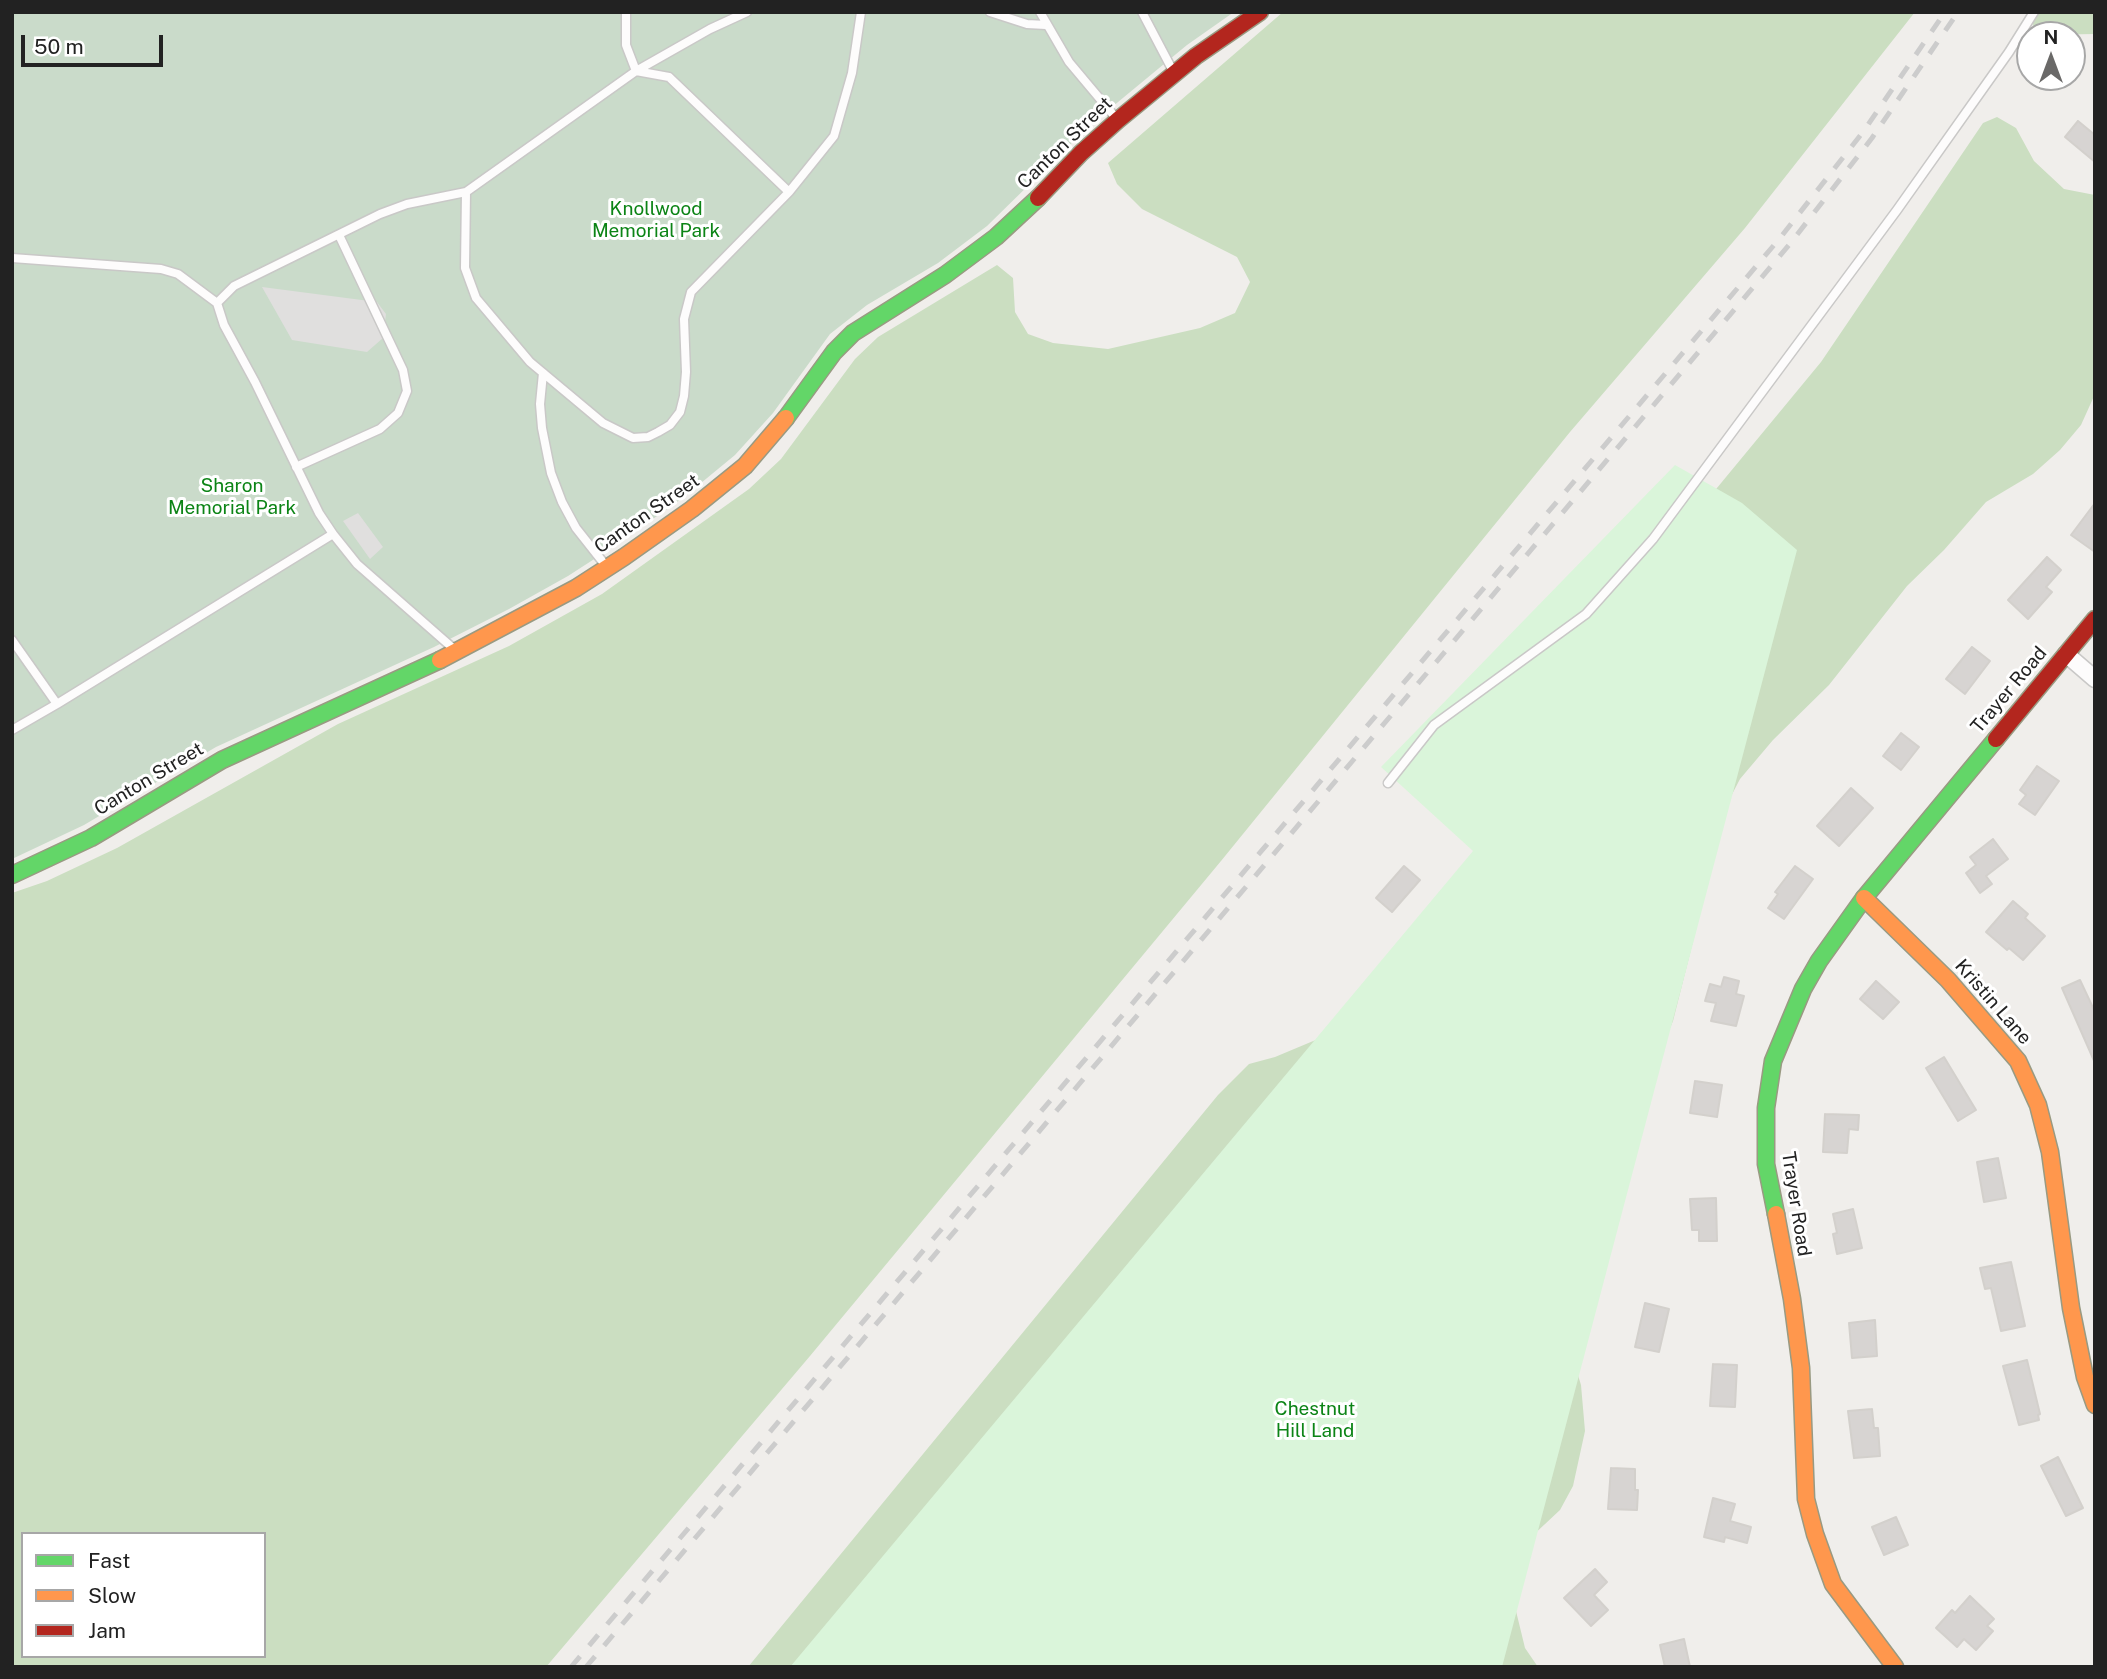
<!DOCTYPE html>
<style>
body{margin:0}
#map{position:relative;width:2107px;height:1679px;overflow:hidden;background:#f0eeeb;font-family:"Public Sans",sans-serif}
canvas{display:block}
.frame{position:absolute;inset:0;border:14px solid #222;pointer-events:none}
.legend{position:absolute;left:21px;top:1532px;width:245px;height:126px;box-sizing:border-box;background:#fff;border:2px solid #a7a7a7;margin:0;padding:9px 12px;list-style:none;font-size:21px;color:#222}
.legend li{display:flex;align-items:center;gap:14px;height:35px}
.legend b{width:35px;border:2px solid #a7a7a7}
.north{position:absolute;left:2016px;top:21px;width:70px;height:70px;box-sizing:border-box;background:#fff;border:2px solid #a7a7a7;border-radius:50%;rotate:0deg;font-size:19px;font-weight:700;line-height:28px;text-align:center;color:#222}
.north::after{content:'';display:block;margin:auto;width:24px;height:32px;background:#6a6968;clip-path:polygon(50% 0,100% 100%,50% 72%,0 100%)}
.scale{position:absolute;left:21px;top:35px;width:142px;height:32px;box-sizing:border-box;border:4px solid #222;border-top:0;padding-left:9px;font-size:21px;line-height:24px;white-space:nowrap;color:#222;-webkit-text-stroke:5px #fff;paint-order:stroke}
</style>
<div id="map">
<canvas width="2107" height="1679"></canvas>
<div class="frame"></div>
<ul class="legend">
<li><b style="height:9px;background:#63d668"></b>Fast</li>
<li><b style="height:9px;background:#ff974d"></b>Slow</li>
<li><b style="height:9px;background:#b3261e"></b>Jam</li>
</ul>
<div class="north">N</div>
<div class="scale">50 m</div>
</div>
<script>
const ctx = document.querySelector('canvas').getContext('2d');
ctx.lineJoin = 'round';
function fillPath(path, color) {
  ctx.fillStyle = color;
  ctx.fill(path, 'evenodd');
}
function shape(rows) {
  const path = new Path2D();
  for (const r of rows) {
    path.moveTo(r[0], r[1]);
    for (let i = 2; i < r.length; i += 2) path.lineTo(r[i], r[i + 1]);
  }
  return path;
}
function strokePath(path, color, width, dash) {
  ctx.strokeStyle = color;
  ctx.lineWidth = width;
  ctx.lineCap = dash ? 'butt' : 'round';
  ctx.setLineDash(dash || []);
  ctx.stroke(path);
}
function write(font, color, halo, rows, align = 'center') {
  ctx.font = font + ' "Public Sans",sans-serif';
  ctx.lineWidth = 6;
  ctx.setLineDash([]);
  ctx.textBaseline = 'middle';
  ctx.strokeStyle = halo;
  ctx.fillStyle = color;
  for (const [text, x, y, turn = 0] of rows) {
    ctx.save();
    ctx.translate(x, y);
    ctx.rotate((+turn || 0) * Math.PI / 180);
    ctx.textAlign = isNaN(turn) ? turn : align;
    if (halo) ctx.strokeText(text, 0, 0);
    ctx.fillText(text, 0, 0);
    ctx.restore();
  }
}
fillPath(shape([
 [1283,12,1915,12,1745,228,1570,432,1221,861,810,1356,546,1667,12,1667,12,893,47,881,117,848,338,724,509,646,602,594,749,489,781,459,855,359,878,337,997,265,1013,278,1015,312,1028,334,1053,343,1108,349,1200,328,1235,313,1250,282,1237,257,1142,209,1117,184,1108,163],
 [23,1534,264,1534,264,1656,23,1656],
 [2032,12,2095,12,2095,34,2036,35,2034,34],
 [1997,117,2016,128,2034,161,2064,189,2095,195,2095,394,2081,425,2060,450,2033,474,1986,502,1944,550,1907,586,1829,685,1773,740,1740,779,1716,825,1699,918,1673,1021,1648,1081,1566,1336,1581,1385,1585,1431,1573,1486,1560,1510,1529,1539,1516,1611,1525,1648,1538,1667,748,1667,1218,1095,1249,1064,1275,1057,1318,1039,1463,897,1584,649,1821,362,1983,123]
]), '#cbdec1');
fillPath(shape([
 [12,12,1234,12,1187,45,1089,126,987,226,938,263,867,305,830,334,773,413,735,455,684,497,616,545,568,576,509,609,434,647,216,747,84,825,12,859]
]), '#cadbca');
fillPath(shape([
 [1675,465,1742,503,1797,550,1502,1667,790,1667,1473,851,1381,767]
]), '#daf5da');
fillPath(shape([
 [262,287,377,302,386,314,383,338,367,352,292,340],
 [358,513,383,547,370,559,343,521]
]), '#e0dfde');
const building = shape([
 [2078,121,2095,135,2095,162,2065,137,2078,121],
 [2095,503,2095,552,2071,535,2095,503],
 [2047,557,2061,570,2046,587,2052,592,2028,619,2008,600,2047,557],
 [1972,647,1990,661,1965,694,1946,679,1972,647],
 [1901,733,1919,747,1901,770,1883,756,1901,733],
 [2037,766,2059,781,2035,815,2019,804,2026,795,2020,790,2037,766],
 [1851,788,1873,808,1839,846,1817,826,1851,788],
 [1993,839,2008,859,1986,876,1992,884,1980,893,1966,873,1976,865,1970,857,1993,839],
 [1404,866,1420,880,1392,912,1376,898,1404,866],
 [1795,866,1813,879,1784,919,1768,908,1778,894,1775,892,1795,866],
 [2013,901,2028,914,2025,918,2045,936,2023,960,2009,948,2007,950,1986,932,2013,901],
 [1724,977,1739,981,1736,994,1744,996,1736,1026,1711,1021,1716,1003,1705,1001,1710,984,1721,987,1724,977],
 [2080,980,2095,1012,2095,1063,2062,988,2080,980],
 [1876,981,1899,1002,1883,1019,1860,999,1876,981],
 [1944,1057,1976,1110,1958,1121,1926,1068,1944,1057],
 [1695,1081,1722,1085,1717,1117,1690,1113,1695,1081],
 [1825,1114,1859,1115,1858,1130,1849,1129,1847,1153,1823,1152,1825,1114],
 [1998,1158,2006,1198,1984,1202,1977,1162,1998,1158],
 [1716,1198,1717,1241,1699,1241,1699,1230,1692,1230,1690,1199,1716,1198],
 [1853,1209,1862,1248,1837,1254,1833,1234,1837,1233,1833,1214,1853,1209],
 [2011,1262,2025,1326,2001,1331,1991,1288,1985,1289,1980,1268,2011,1262],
 [1645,1303,1669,1309,1659,1352,1635,1347,1645,1303],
 [1875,1320,1877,1356,1852,1358,1849,1323,1875,1320],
 [2027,1360,2040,1414,2038,1415,2039,1420,2019,1425,2003,1366,2027,1360],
 [1713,1364,1737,1365,1735,1407,1710,1406,1713,1364],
 [1872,1409,1874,1428,1878,1428,1880,1456,1854,1458,1848,1411,1872,1409],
 [2058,1457,2083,1508,2066,1516,2041,1466,2058,1457],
 [1611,1468,1635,1469,1635,1490,1638,1490,1637,1510,1608,1509,1611,1468],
 [1713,1498,1735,1504,1730,1521,1751,1527,1747,1543,1725,1537,1724,1542,1704,1537,1713,1498],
 [1896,1517,1908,1545,1884,1555,1872,1527,1896,1517],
 [1595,1569,1607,1582,1594,1595,1608,1610,1591,1626,1564,1598,1595,1569],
 [1970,1596,1994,1619,1987,1626,1993,1631,1976,1650,1964,1639,1957,1647,1936,1628,1952,1610,1955,1613,1970,1596],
 [1684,1639,1690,1667,1665,1667,1660,1645,1684,1639]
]);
fillPath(building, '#d7d4d2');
strokePath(building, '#d3d0cc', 2);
const lane = shape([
 [747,12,710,29,636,71,669,77,789,192],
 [990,12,1027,24,1046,25],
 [1040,12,1069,62,1116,118],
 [1142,12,1173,71],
 [466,192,465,268,476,298,530,362,603,423,633,438,648,437,658,432,670,425,680,412,684,396,686,372,684,319,691,292,789,192,834,136,852,73,861,12],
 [12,258,161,269,178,274,217,303,224,325,255,382,319,513,333,534,57,704,12,640],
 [217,303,234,286,380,214,407,204,466,192,636,71,626,45,626,12],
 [543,373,540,404,542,428,551,473,562,502,576,528,606,566],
 [296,467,380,429,398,413,407,391,403,370,339,235],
 [333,534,357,564,455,650],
 [12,730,57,704],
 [1388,783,1434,725,1586,614,1653,539,1897,210,2009,52,2034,12]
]);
const street = shape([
 [2066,654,2095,679]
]);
const fast = shape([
 [786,418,834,352,853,333,945,275,996,237,1038,198],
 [12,875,91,838,222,760,440,660],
 [1776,1214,1766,1164,1766,1108,1773,1061,1803,989,1819,961,1864,898,1996,739]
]);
const slow = shape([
 [440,660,576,588,624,557,692,509,745,466,786,418],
 [1864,898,1948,980,2018,1061,2038,1105,2050,1152,2071,1308,2085,1377,2095,1405],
 [1776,1214,1792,1299,1801,1368,1806,1499,1815,1534,1833,1584,1895,1667]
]);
const jam = shape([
 [1038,198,1081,153,1118,120,1196,56,1260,12],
 [1996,739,2095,619]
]);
strokePath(lane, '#c9c8c7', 11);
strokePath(street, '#c9c8c7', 19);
strokePath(fast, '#999a82', 19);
strokePath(slow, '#999a82', 19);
strokePath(jam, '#999a82', 19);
strokePath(lane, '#fdfcfc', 8);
strokePath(street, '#fdfcfc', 16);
strokePath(fast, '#63d668', 16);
strokePath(slow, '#ff974d', 16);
strokePath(jam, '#b3261e', 16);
strokePath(shape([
 [571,1667,1780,238,1863,132,1945,12],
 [586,1667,1789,245,1872,138,1958,12]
]), '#ccc', 5, [14, 14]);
write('19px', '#222', '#fff', [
 ["Canton Street",1065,143,-44],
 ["Canton Street",647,514,-35],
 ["Trayer Road",2009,690,-50],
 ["Canton Street",149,779,-31],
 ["Kristin Lane",1993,1002,49],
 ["Trayer Road",1796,1204,81]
]);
write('19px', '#0c8416', '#fff', [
 ["Knollwood",656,209],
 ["Memorial Park",656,231],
 ["Sharon",232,486],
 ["Memorial Park",232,508],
 ["Chestnut",1315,1409],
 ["Hill Land",1315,1431]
]);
</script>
